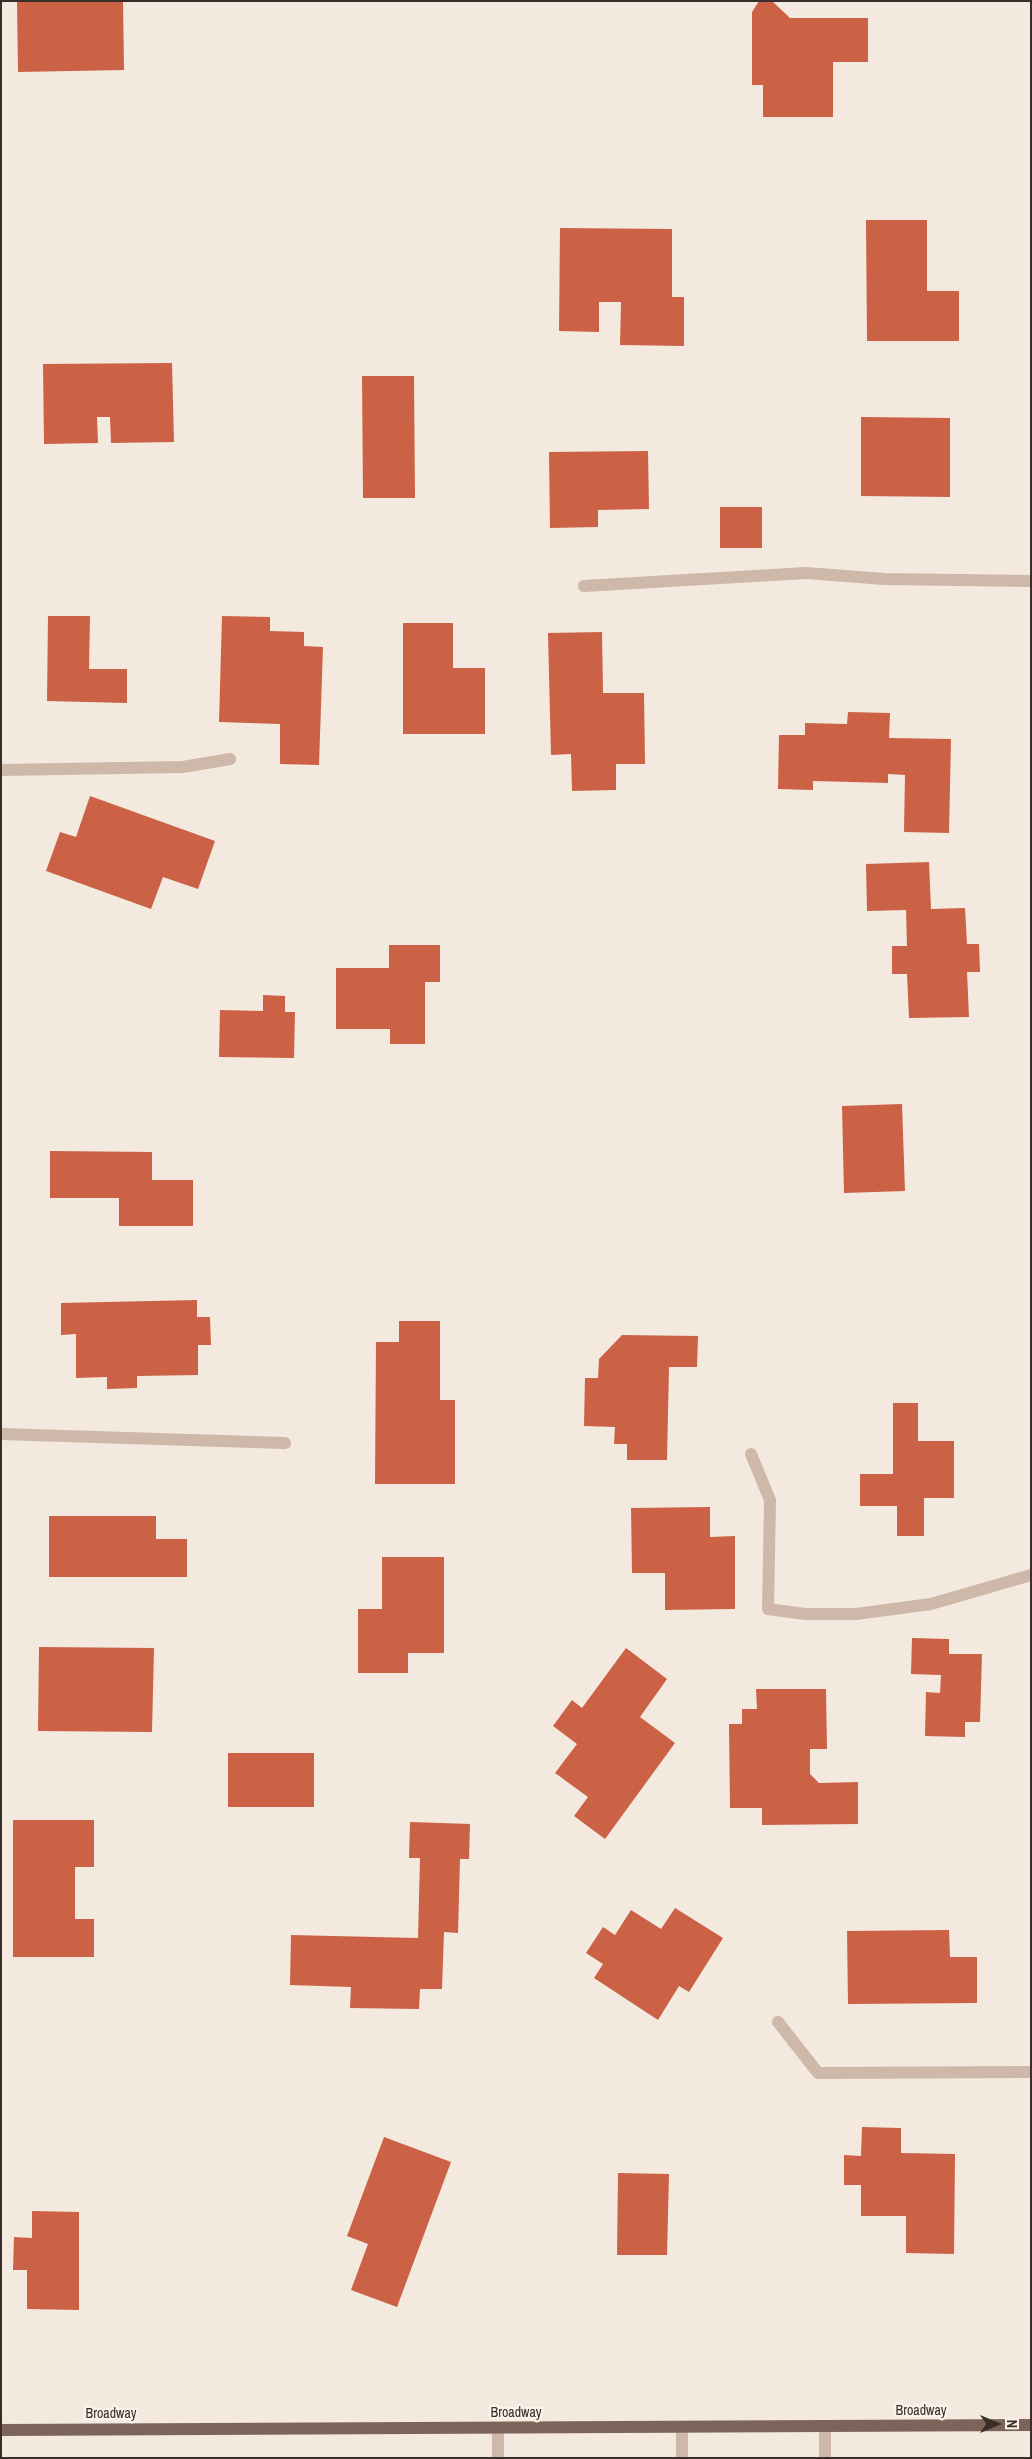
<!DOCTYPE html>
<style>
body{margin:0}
#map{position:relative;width:1032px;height:2459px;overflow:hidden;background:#f4e9de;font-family:"Archivo Narrow",sans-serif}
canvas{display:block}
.frame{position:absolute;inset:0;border:2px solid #392e29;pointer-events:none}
.north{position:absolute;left:972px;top:2399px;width:50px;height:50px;-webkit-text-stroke:4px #fbf3eb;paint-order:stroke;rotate:90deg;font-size:14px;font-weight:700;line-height:20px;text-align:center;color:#392e29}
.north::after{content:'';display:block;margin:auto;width:18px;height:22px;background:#392e29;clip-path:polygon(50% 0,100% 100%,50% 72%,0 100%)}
</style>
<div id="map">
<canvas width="1032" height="2459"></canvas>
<div class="frame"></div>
<div class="north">N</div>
</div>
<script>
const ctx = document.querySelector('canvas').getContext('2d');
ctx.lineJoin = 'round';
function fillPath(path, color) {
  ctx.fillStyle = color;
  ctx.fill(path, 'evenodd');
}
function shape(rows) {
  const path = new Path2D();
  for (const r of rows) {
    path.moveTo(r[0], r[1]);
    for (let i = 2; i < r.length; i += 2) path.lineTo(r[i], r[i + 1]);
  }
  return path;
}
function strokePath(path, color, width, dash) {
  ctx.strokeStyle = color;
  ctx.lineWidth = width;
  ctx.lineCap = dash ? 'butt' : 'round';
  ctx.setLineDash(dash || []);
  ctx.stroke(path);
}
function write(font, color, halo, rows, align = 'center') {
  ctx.font = font + ' "Archivo Narrow",sans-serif';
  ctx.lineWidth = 5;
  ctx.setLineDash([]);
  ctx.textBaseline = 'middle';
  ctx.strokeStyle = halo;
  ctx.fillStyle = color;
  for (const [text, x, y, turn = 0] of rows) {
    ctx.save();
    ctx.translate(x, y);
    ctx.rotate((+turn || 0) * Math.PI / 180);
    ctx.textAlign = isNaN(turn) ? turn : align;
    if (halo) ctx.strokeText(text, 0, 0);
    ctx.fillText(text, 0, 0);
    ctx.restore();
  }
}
fillPath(shape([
 [17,1,123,1,124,70,18,72],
 [759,1,772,1,790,18,868,18,868,62,833,62,833,117,763,117,763,85,752,85,752,12],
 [866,220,927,220,927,291,959,291,959,341,867,341],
 [560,228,672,229,672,297,684,297,684,346,620,345,621,302,599,302,599,332,559,331],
 [172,363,174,442,111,443,110,417,97,417,98,443,44,444,43,364],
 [362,376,414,376,415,498,363,498],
 [861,417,950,418,950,497,861,496],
 [648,451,649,509,598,510,598,527,550,528,549,452],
 [720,507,762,507,762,548,720,548],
 [48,616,90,616,89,669,127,669,127,703,47,701],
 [222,616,270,617,270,631,304,632,304,646,323,647,319,765,280,764,280,724,219,722],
 [403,623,453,623,453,668,485,668,485,734,403,734],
 [602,632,603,693,644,693,645,764,616,764,616,790,572,791,571,754,551,755,548,633],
 [848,712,890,713,889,738,951,739,949,833,904,832,905,775,888,774,888,783,813,781,813,790,778,789,779,735,805,735,805,723,847,724],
 [90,796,215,841,198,889,163,877,151,909,46,871,60,832,76,837],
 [929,862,931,909,965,908,967,944,979,944,980,972,967,972,969,1017,909,1018,907,974,892,974,892,946,907,946,906,910,867,911,866,864],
 [389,945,440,945,440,982,425,982,425,1044,390,1044,390,1029,336,1029,336,968,389,968],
 [263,995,285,996,285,1012,295,1012,294,1058,219,1057,220,1010,263,1011],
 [902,1104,905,1191,844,1193,842,1106],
 [50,1151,152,1152,152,1180,193,1180,193,1226,119,1226,119,1198,50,1198],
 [197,1300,197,1317,210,1317,211,1345,198,1345,198,1375,137,1376,137,1388,107,1389,107,1377,76,1378,76,1334,61,1335,61,1303],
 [399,1321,440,1321,440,1400,455,1400,455,1484,375,1484,376,1342,399,1342],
 [622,1335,698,1336,697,1367,669,1367,667,1460,627,1460,627,1444,614,1444,615,1427,584,1426,585,1378,598,1378,599,1359],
 [893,1403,918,1403,918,1441,954,1441,954,1498,924,1498,924,1536,897,1536,897,1506,860,1506,860,1474,893,1474],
 [710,1507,710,1537,735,1536,735,1609,665,1610,665,1573,632,1573,631,1508],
 [49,1516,156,1516,156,1539,187,1539,187,1577,49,1577],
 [382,1557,444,1557,444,1653,408,1653,408,1673,358,1673,358,1609,382,1609],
 [912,1638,949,1639,949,1654,982,1654,980,1722,965,1722,965,1737,925,1736,926,1692,940,1693,941,1675,911,1674],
 [39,1647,154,1648,152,1732,38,1731],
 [626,1648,667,1679,640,1717,675,1743,605,1839,574,1816,588,1797,555,1773,577,1744,553,1726,572,1700,582,1708],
 [756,1689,826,1689,827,1749,810,1749,810,1774,819,1783,858,1782,858,1824,762,1825,762,1808,730,1808,729,1724,742,1724,742,1709,757,1709],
 [228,1753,314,1753,314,1807,228,1807],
 [13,1820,94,1820,94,1867,75,1867,75,1919,94,1919,94,1957,13,1957],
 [410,1822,470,1824,469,1859,460,1859,458,1933,444,1932,442,1989,420,1989,419,2009,350,2008,351,1987,290,1985,291,1935,418,1938,420,1858,409,1858],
 [675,1908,723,1938,689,1992,679,1986,658,2020,594,1978,603,1964,586,1953,603,1927,615,1935,631,1910,661,1929],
 [949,1930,950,1957,977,1957,977,2003,848,2004,847,1931],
 [862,2127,901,2128,901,2153,955,2154,954,2254,906,2253,906,2216,861,2216,861,2185,844,2185,844,2155,861,2156],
 [384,2137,451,2162,397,2307,351,2290,368,2244,347,2236],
 [618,2173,669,2174,667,2255,617,2255],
 [32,2211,79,2212,79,2310,27,2309,27,2270,13,2270,14,2237,32,2238]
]), '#cb6145');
strokePath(shape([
 [584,586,806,573,884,579,1031,581],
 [1,770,183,767,230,759],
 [1,1434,285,1443],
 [751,1454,770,1500,768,1609,805,1614,856,1614,931,1604,1031,1575],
 [778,2022,818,2073,1031,2072],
 [682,2427,682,2458],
 [498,2428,498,2458],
 [825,2458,825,2427]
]), '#cdb8a9', 12);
strokePath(shape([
 [1,2430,1031,2425]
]), '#7c645a', 12);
write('14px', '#392e29', '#fbf3eb', [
 ["Broadway",921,2411],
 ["Broadway",516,2413],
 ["Broadway",111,2414]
]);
</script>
